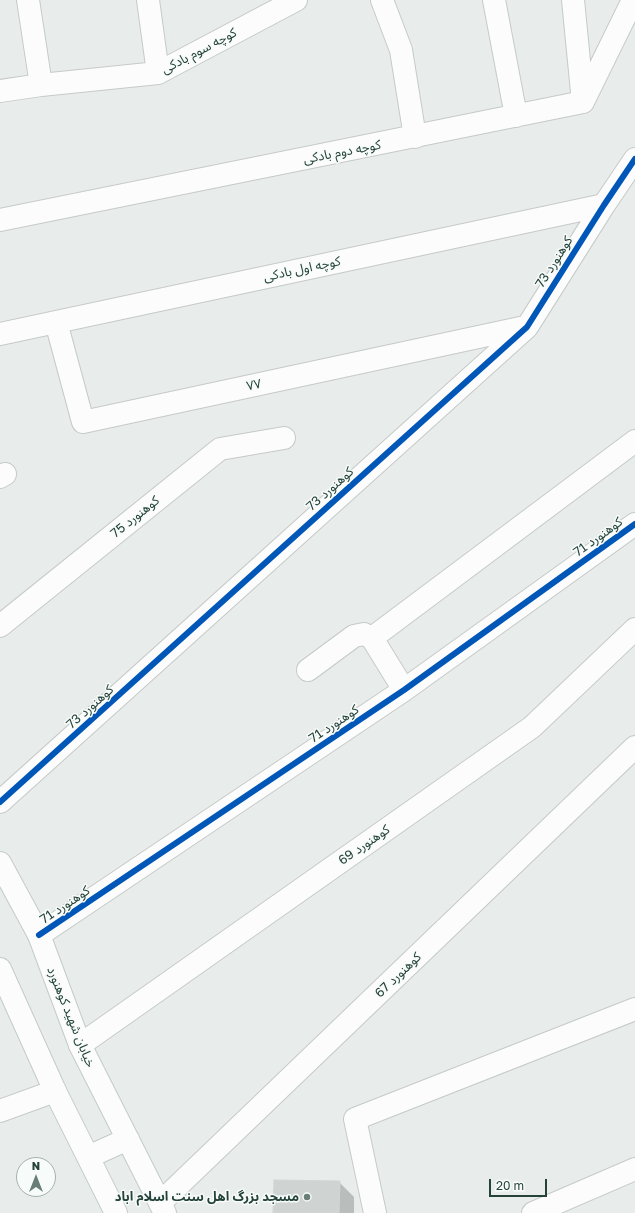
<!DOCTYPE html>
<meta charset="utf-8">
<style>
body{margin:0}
#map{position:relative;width:635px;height:1213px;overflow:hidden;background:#e8edeb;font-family:"Golos Text",sans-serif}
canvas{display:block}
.north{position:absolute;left:16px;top:1157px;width:40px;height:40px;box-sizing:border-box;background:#f7fbf9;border:1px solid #a3b1ad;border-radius:50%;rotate:0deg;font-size:11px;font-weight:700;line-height:16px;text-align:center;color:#24423a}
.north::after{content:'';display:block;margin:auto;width:14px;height:18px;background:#697e78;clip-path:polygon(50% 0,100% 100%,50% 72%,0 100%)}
.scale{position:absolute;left:489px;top:1179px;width:58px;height:18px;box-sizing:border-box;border:2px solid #24423a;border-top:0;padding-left:5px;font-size:12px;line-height:14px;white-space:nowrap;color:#24423a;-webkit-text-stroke:3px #f7fbf9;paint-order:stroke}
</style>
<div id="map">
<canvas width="635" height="1213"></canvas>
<div class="north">N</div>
<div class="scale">20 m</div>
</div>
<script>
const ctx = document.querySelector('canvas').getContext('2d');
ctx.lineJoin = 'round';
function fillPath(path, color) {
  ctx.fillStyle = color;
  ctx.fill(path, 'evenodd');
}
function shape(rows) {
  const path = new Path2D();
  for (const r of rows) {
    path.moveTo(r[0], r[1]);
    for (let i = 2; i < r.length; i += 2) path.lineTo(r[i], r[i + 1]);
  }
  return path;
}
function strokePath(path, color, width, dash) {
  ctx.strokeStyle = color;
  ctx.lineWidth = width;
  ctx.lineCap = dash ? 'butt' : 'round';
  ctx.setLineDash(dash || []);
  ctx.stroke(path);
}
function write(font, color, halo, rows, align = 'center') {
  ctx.font = font + ' "Golos Text","Noto Sans Arabic",sans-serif';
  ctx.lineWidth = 3;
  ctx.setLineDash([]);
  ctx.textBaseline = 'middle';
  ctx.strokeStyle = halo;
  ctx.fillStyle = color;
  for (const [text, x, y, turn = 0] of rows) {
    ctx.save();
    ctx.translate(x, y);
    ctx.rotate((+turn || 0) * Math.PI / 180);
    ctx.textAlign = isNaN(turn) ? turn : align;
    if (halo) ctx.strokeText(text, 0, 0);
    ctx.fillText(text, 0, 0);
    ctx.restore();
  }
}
fillPath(shape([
 [339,1182,354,1197,354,1213,274,1213]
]), '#0003');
const building = shape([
 [274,1180,340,1181,339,1213,273,1213,274,1180]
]);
fillPath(building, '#cfd4d2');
strokePath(building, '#d1d6d4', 1);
const street = shape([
 [28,0,41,85],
 [148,0,158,73],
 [382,0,401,50,415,137],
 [494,0,516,116],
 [573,0,583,102],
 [0,91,41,85,158,73,296,0],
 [583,102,633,0],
 [0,220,583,102],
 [56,322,83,422,525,327],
 [0,334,604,205],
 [0,477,5,474],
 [0,626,220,449,284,438],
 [308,670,354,636,364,634,372,638],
 [404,690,372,638,635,441],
 [0,802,527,327,604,205,635,159],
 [39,935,404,690,635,524],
 [80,1045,532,727,635,629],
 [0,1111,55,1091],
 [160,1203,635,747],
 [375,1213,355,1119,635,1009],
 [533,1213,635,1169]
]);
const secondary = shape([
 [0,863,39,935,80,1045,165,1213],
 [0,969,55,1091,116,1213],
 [88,1157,128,1139]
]);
strokePath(street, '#c5cac8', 24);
strokePath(secondary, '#c3cbc8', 24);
strokePath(street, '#fcfcfc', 22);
strokePath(secondary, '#fcfcfc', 22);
strokePath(shape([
 [0,802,527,327,604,205,635,159],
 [39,935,404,690,635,524]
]), '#0057b8', 6);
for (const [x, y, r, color] of [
 [307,1197,4,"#697e78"]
]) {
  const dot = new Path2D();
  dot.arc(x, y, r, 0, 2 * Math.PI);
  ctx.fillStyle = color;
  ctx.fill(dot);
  strokePath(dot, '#f7fbf9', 1.5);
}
write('13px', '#24423a', '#f7fbf9', [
 ["کوچه سوم بادکی",199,51,-28],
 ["کوچه دوم بادکی",342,152,-11],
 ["کوهنورد 73",554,262,-58],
 ["کوچه اول بادکی",302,269,-12],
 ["۷۷",254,385,-12],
 ["کوهنورد 73",330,489,-42],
 ["کوهنورد 75",135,517,-39],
 ["کوهنورد 71",598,537,-36],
 ["کوهنورد 73",90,707,-42],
 ["کوهنورد 71",334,724,-34],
 ["کوهنورد 69",364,845,-35],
 ["کوهنورد 71",65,905,-34],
 ["کوهنورد 67",398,975,-44],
 ["خیابان شهید کوهنورد",71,1017,68]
]);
write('bold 13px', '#24423a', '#f7fbf9', [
 ["مسجد بزرگ اهل سنت اسلام اباد",299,1197]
], 'right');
</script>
